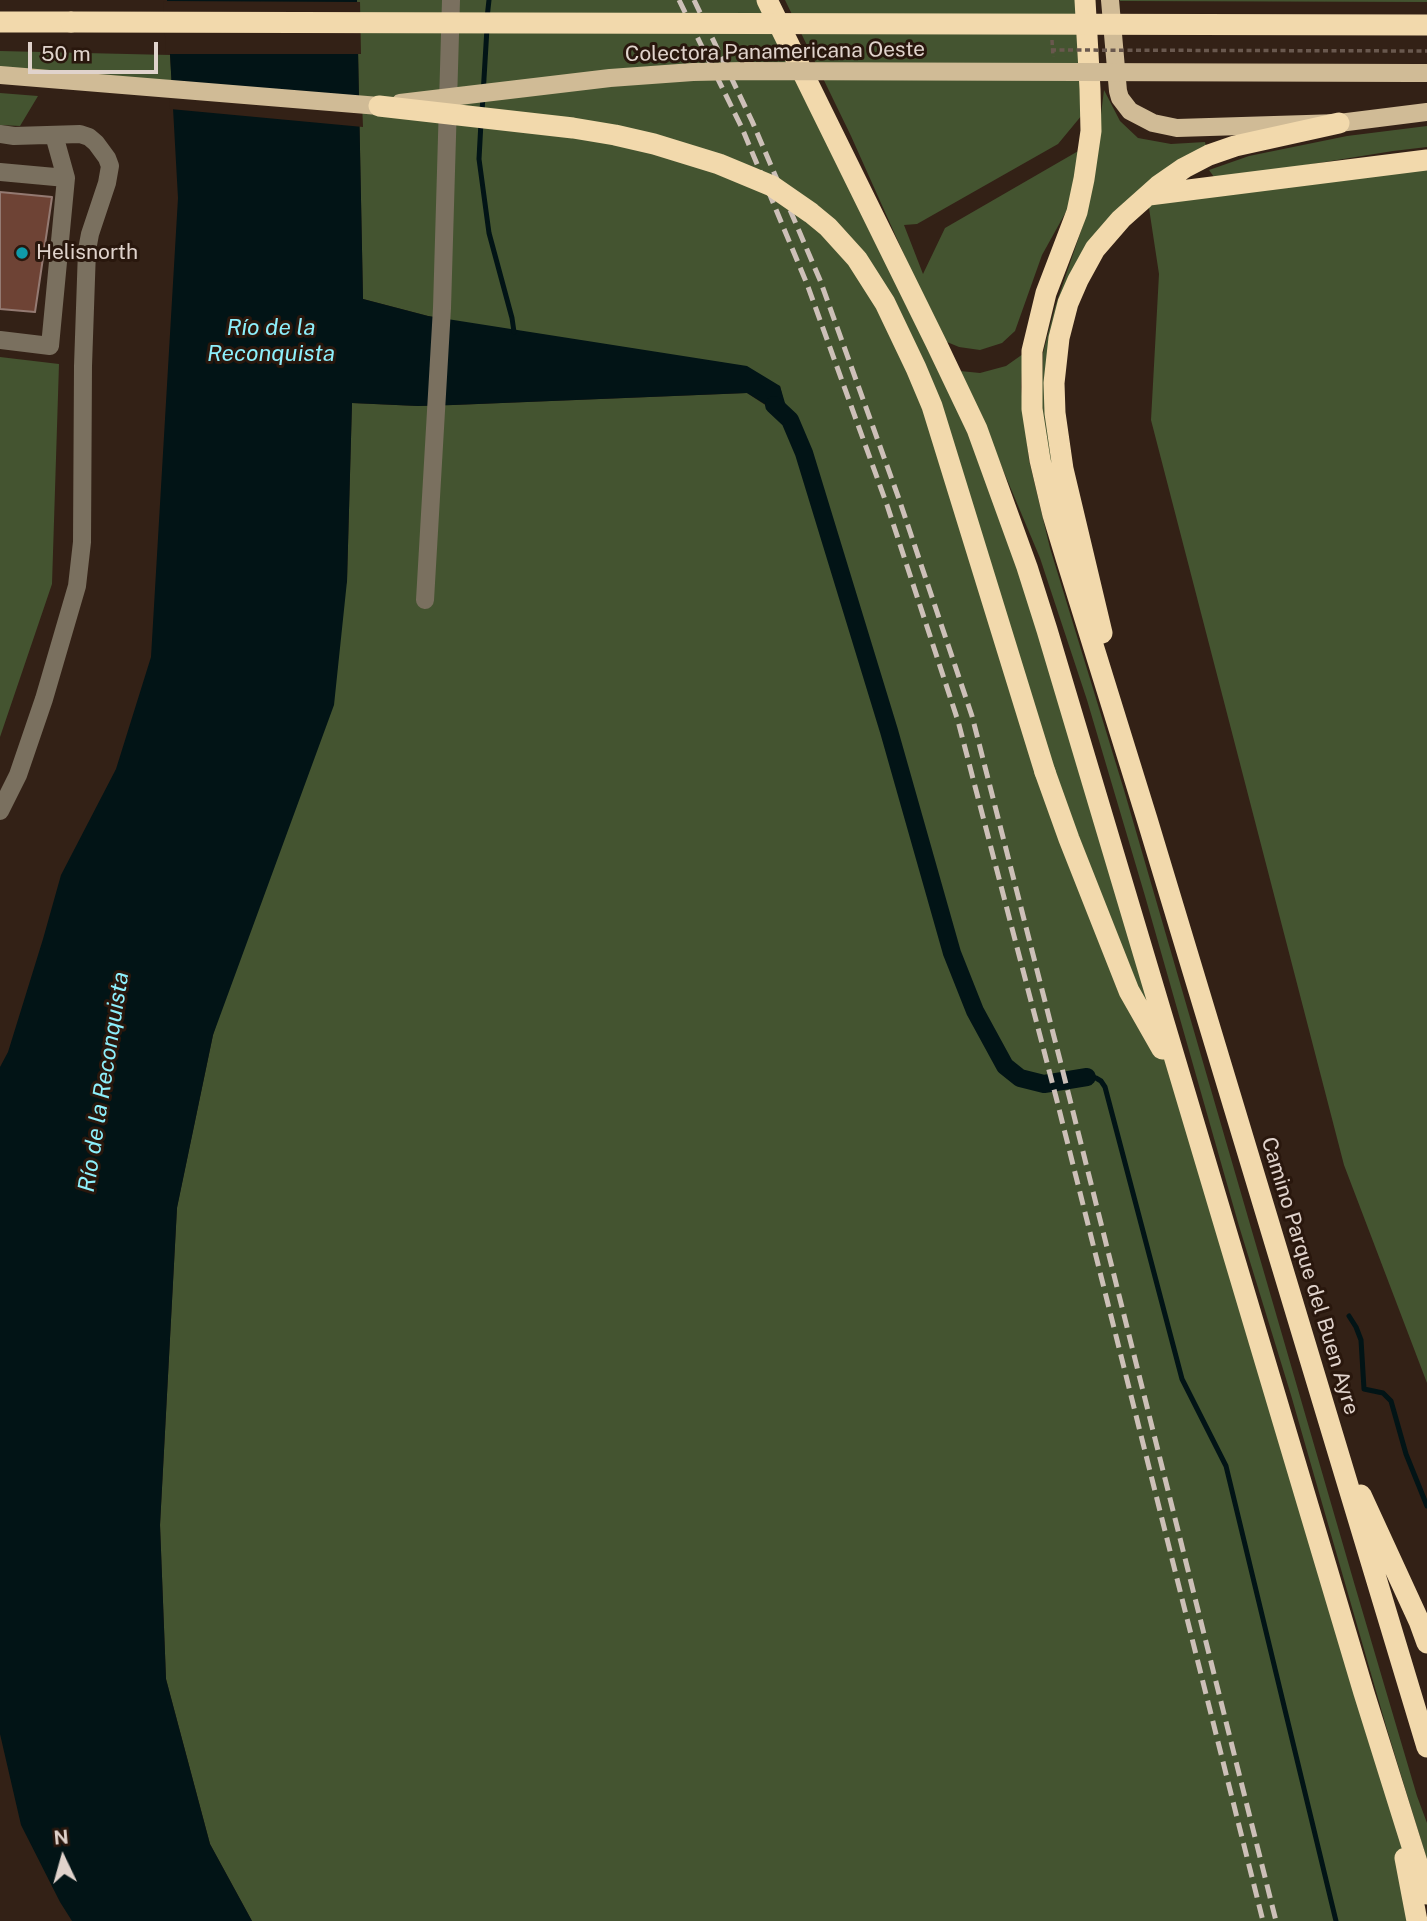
<!DOCTYPE html>
<meta charset="utf-8">
<style>
body{margin:0}
#map{position:relative;width:1427px;height:1921px;overflow:hidden;background:#332116;font-family:"Public Sans",sans-serif}
canvas{display:block}
.north{position:absolute;left:28px;top:1823px;width:70px;height:70px;-webkit-text-stroke:5px #29170d;paint-order:stroke;rotate:355deg;font-size:19px;font-weight:700;line-height:28px;text-align:center;color:#e0d3cc}
.north::after{content:'';display:block;margin:auto;width:24px;height:32px;background:#e0d3cc;clip-path:polygon(50% 0,100% 100%,50% 72%,0 100%)}
.scale{position:absolute;left:28px;top:42px;width:130px;height:32px;box-sizing:border-box;border:4px solid #e0d3cc;border-top:0;padding-left:9px;font-size:21px;line-height:24px;white-space:nowrap;color:#e0d3cc;-webkit-text-stroke:5px #29170d;paint-order:stroke}
</style>
<div id="map">
<canvas width="1427" height="1921"></canvas>
<div class="north">N</div>
<div class="scale">50 m</div>
</div>
<script>
const ctx = document.querySelector('canvas').getContext('2d');
ctx.lineJoin = 'round';
function fillPath(path, color) {
  ctx.fillStyle = color;
  ctx.fill(path, 'evenodd');
}
function shape(rows) {
  const path = new Path2D();
  for (const r of rows) {
    path.moveTo(r[0], r[1]);
    for (let i = 2; i < r.length; i += 2) path.lineTo(r[i], r[i + 1]);
  }
  return path;
}
function strokePath(path, color, width, dash) {
  ctx.strokeStyle = color;
  ctx.lineWidth = width;
  ctx.lineCap = dash ? 'butt' : 'round';
  ctx.setLineDash(dash || []);
  ctx.stroke(path);
}
function write(font, color, halo, rows, align = 'center') {
  ctx.font = font + ' "Public Sans",sans-serif';
  ctx.lineWidth = 6;
  ctx.setLineDash([]);
  ctx.textBaseline = 'middle';
  ctx.strokeStyle = halo;
  ctx.fillStyle = color;
  for (const [text, x, y, turn = 0] of rows) {
    ctx.save();
    ctx.translate(x, y);
    ctx.rotate((+turn || 0) * Math.PI / 180);
    ctx.textAlign = isNaN(turn) ? turn : align;
    if (halo) ctx.strokeText(text, 0, 0);
    ctx.fillText(text, 0, 0);
    ctx.restore();
  }
}
fillPath(shape([
 [357,0,767,0,977,429,1393,1791,1417,1921,252,1921,210,1844,166,1679,160,1525,177,1207,213,1035,347,581,352,403,418,406,453,405,747,393,788,420,780,386,428,316,363,299],
 [785,0,1077,0,1082,115,1058,144,917,224,904,225,923,274,945,228,1080,150,1072,201,1042,255,1015,331,1002,343,980,350,959,347,947,342,960,371,980,373,1006,366,1023,354,1021,387,1029,460,1050,548,1124,790,1355,1586,1417,1796,1427,1823,1427,1860,1386,1726,1291,1395,1239,1226,1145,896,1087,700,1040,558,990,439,940,335,851,136],
 [1120,0,1427,0,1427,2,1120,1],
 [0,51,170,55,172,88,0,72],
 [1104,90,1120,121,1138,138,1171,144,1205,142,1206,146,1165,169,1064,299,1060,491,1051,475,1041,414,1043,353,1055,307,1083,225,1092,187],
 [0,93,38,96,20,126,0,125],
 [1427,126,1427,147,1393,151,1269,171,1214,177,1209,170,1249,156,1347,136],
 [1427,160,1427,1383,1344,1165,1151,420,1159,274,1147,195],
 [0,357,59,364,52,584,0,737]
]), '#445430');
fillPath(shape([
 [167,0,357,0,363,299,428,316,747,366,780,386,790,420,747,393,453,405,418,406,352,403,347,581,334,705,213,1035,177,1208,160,1525,166,1679,210,1844,252,1921,72,1921,60,1902,21,1825,0,1734,0,1067,8,1052,43,939,61,875,116,769,151,657,178,198]
]), '#021416');
fillPath(shape([
 [163,1,360,2,361,54,166,54],
 [168,89,362,102,363,127,170,109]
]), '#332116');
strokePath(shape([
 [487,18,489,0],
 [482,112,487,28],
 [481,122,479,159,489,233,512,318,514,332],
 [1087,1077,1096,1078,1101,1081,1105,1087,1182,1379,1226,1466,1336,1921],
 [1349,1316,1356,1327,1361,1340,1364,1389,1383,1393,1391,1401,1406,1454,1427,1506]
]), '#021416', 5);
strokePath(shape([
 [774,405,790,420,804,453,889,731,952,953,975,1011,1005,1066,1020,1078,1044,1084,1087,1077]
]), '#021416', 18);
const building = shape([
 [0,192,52,197,35,312,0,309,0,192]
]);
fillPath(building, '#6e4335');
strokePath(building, '#947a72', 2);
strokePath(shape([
 [1052,40,1053,57]
]), '#69584e', 3.5, [5, 3.5]);
strokePath(shape([
 [0,134,14,136,80,134,89,137,96,143,107,158,110,166,107,183,90,234,87,250,83,366,82,542,77,586,44,699,18,775,0,811],
 [0,172,66,178],
 [0,340,50,346,66,178,54,135],
 [425,600,442,308,451,0]
]), '#7a705f', 18);
strokePath(shape([
 [1110,0,1118,91,1120,98,1130,111,1153,123,1177,128,1339,123,1427,112],
 [1413,73,1427,73],
 [0,75,379,106]
]), '#d0bb96', 18);
strokePath(shape([
 [767,0,936,343,977,429,1027,567,1047,630,1364,1693,1427,1894],
 [1085,0,1090,89,1091,131,1084,179,1077,212,1046,293,1032,351,1032,409,1040,460,1053,515,1066,558,1147,819,1427,1747],
 [0,22,71,22],
 [1149,195,1427,160],
 [1102,633,1063,469,1055,413,1054,383,1059,338,1068,303,1078,280,1095,249,1121,219,1158,186,1184,168,1209,155,1235,146,1339,123],
 [1045,772,1069,839,1129,991,1162,1049],
 [1361,1495,1419,1621,1427,1643],
 [1405,1858,1417,1921]
]), '#f2d9ac', 21);
strokePath(shape([
 [679,0,742,128,807,284,887,505,958,721,1056,1097,1263,1921],
 [694,0,752,121,820,280,899,499,972,716,1061,1064,1276,1921]
]), '#cdc0b8', 5, [14, 7]);
strokePath(shape([
 [1051,50,1427,51]
]), '#69584e', 3.5, [5, 3.5]);
strokePath(shape([
 [400,103,610,78,693,72,743,71,1413,73]
]), '#d0bb96', 18);
strokePath(shape([
 [71,22,1427,25],
 [379,106,573,128,615,135,654,144,719,164,772,186,811,213,828,227,857,259,885,303,916,368,932,406,1045,772]
]), '#f2d9ac', 21);
for (const [x, y, r, color] of [
 [22,253,7,"#0f9aa8"]
]) {
  const dot = new Path2D();
  dot.arc(x, y, r, 0, 2 * Math.PI);
  ctx.fillStyle = color;
  ctx.fill(dot);
  strokePath(dot, '#29170d', 2.5);
}
write('21px', '#e0d3cc', '#29170d', [
 ["Colectora Panamericana Oeste",775,52,-1],
 ["Camino Parque del Buen Ayre",1310,1276,73]
]);
write('21px', '#e0d3cc', '#29170d', [
 ["Helisnorth",36,253]
], 'left');
write('italic 23px', '#8deffb', '#29170d', [
 ["Río de la",271,328],
 ["Reconquista",271,354],
 ["Río de la Reconquista",104,1082,-81]
]);
</script>
